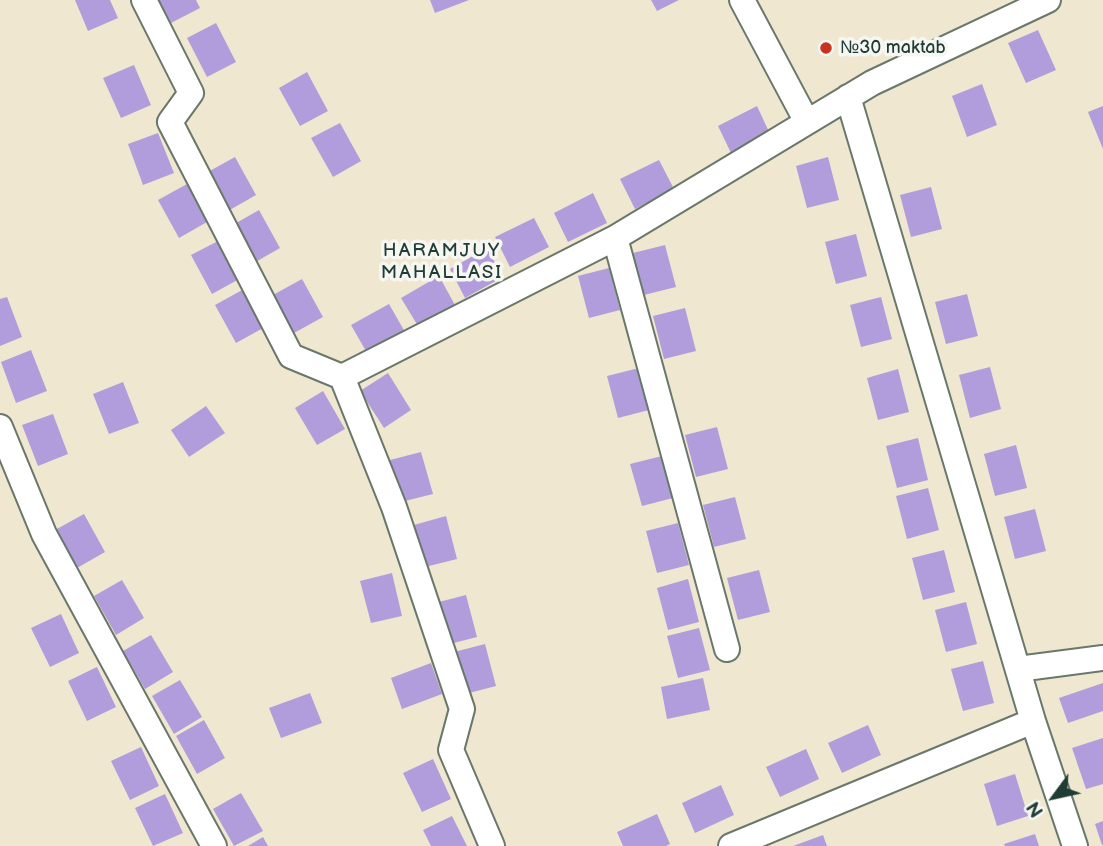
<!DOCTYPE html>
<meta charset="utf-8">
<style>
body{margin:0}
#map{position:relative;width:1103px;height:846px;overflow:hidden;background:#efe7cf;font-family:"Balsamiq Sans",sans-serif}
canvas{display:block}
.north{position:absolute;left:1019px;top:762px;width:70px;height:70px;-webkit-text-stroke:5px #f6f6f2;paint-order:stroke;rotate:237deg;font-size:19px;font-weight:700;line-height:28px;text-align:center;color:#1f3d34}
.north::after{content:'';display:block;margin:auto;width:24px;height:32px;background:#1f3d34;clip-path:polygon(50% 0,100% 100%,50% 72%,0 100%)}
</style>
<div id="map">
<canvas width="1103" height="846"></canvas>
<div class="north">N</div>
</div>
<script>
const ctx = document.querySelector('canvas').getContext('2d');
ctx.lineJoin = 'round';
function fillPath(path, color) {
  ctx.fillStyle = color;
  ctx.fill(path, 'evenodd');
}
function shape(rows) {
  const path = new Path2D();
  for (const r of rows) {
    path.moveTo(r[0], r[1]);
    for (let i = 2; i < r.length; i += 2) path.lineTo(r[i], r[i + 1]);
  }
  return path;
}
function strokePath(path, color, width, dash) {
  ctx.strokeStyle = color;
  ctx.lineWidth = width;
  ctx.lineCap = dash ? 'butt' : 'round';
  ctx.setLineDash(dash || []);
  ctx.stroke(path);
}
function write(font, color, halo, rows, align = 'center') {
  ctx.font = font + ' "Balsamiq Sans",sans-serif';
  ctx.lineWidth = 7;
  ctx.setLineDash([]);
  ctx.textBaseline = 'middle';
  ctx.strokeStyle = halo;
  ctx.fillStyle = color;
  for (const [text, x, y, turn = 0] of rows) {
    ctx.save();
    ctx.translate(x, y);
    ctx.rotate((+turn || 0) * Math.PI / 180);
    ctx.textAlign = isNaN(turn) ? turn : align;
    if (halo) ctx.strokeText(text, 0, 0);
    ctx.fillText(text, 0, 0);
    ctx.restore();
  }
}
fillPath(shape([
 [75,0,110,0,118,18,88,31],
 [159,0,196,0,200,8,171,23],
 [430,0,469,0,435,13],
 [651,0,679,0,657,11],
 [216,23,236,62,207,77,187,38],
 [1038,30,1056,70,1026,83,1008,43],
 [134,65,151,105,121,118,103,78],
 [307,72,328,111,300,126,279,88],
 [982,84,997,125,967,137,952,96],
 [757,106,771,136,732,155,718,126],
 [1103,106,1103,149,1088,112],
 [340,123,361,161,333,177,311,138],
 [158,133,174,173,143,185,128,144],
 [235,157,256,195,228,211,206,173],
 [828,157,839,200,807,208,796,166],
 [659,160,674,189,635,209,620,179],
 [187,184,207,222,179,238,158,200],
 [931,187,942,229,911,237,900,195],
 [593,193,607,223,568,242,554,213],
 [259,210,280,248,252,264,231,226],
 [534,218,549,247,510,267,495,237],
 [856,234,867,276,836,284,825,242],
 [220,240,241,278,212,294,191,255],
 [665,245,676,287,644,295,633,253],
 [487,248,503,277,465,298,450,269],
 [609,268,620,310,589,318,578,276],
 [439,276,455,305,418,326,401,298],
 [302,279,323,317,294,333,273,295],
 [244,289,265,327,236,343,215,305],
 [967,294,978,336,946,344,935,302],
 [7,297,22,337,0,346,0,299],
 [881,297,892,339,861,347,850,305],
 [389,304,405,332,367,353,351,325],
 [685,308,696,351,664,359,653,316],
 [31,350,47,391,16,403,1,362],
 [990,367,1001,409,970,418,959,375],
 [639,368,649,410,618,418,607,376],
 [898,369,909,412,878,420,867,378],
 [388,373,411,410,384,428,360,391],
 [123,382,139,423,109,434,93,394],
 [323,391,345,429,317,445,295,408],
 [206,406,225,433,189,457,171,430],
 [53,414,68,454,38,466,22,425],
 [717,427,728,469,696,477,685,435],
 [918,438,928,480,897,488,886,446],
 [1016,445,1027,488,995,496,984,454],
 [421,452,433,494,401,502,390,460],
 [662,456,673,498,642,506,630,464],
 [928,488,939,530,907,539,896,496],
 [735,497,746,539,714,547,703,505],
 [1035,509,1046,551,1015,559,1004,517],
 [84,514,105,552,77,568,55,530],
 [446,516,457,559,425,567,414,525],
 [678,523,689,565,657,573,646,531],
 [944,550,955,592,923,600,912,558],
 [759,570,770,612,738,620,727,578],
 [392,573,402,616,371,623,360,581],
 [688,579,699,622,668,630,657,588],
 [122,580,144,618,116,635,94,596],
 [466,595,477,637,446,645,435,603],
 [966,602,977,644,946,652,935,610],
 [61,614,79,653,50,667,31,628],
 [699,628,710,670,678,678,667,636],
 [151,635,173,672,145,689,123,651],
 [485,644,496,686,465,694,454,652],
 [983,661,994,703,963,711,951,669],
 [431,663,442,694,402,709,391,678],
 [97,667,116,707,87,721,68,681],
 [703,678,710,710,667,719,661,687],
 [180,680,202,717,174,734,152,696],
 [1103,683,1103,711,1068,723,1059,698],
 [310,693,322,723,281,738,269,708],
 [204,720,225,758,197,774,176,736],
 [868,725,881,755,842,773,828,743],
 [1103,738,1103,784,1086,789,1072,748],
 [141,747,159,786,130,800,111,761],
 [806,749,819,779,780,797,766,767],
 [433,759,451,799,422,812,403,773],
 [1015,774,1028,816,997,826,984,784],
 [721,785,734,815,695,833,682,803],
 [241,793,263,831,234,846,213,809],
 [165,794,183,833,153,846,135,808],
 [657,814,670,844,666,846,623,846,617,832],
 [452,816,467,846,431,846,423,830],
 [1103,821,1103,845,1102,845,1095,824],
 [1035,834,1039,846,1005,846,1004,844],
 [823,835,827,846,793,846],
 [263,837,268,846,248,846]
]), '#b19ddc');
const minor = shape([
 [144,0,191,93,170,122,291,356,342,377,394,507,462,709,451,750,492,846],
 [742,0,807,122],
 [848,97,1033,721,1075,846],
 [615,238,727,649],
 [342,377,615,238,872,83,1048,0],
 [0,427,44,534,214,846],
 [1018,669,1103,658],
 [731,846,1033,721]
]);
strokePath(minor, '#68786a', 28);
strokePath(minor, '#fff', 24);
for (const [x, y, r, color] of [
 [826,48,7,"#c8321e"]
]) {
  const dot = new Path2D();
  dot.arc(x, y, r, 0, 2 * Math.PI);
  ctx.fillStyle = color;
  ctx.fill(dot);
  strokePath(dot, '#f6f6f2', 2.5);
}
write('18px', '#1f3d34', '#f6f6f2', [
 ["№30 maktab",840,48]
], 'left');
ctx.letterSpacing = '2px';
write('19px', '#1f3d34', '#f6f6f2', [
 ["HARAMJUY",442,251],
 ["MAHALLASI",442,273]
]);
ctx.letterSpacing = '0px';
</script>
